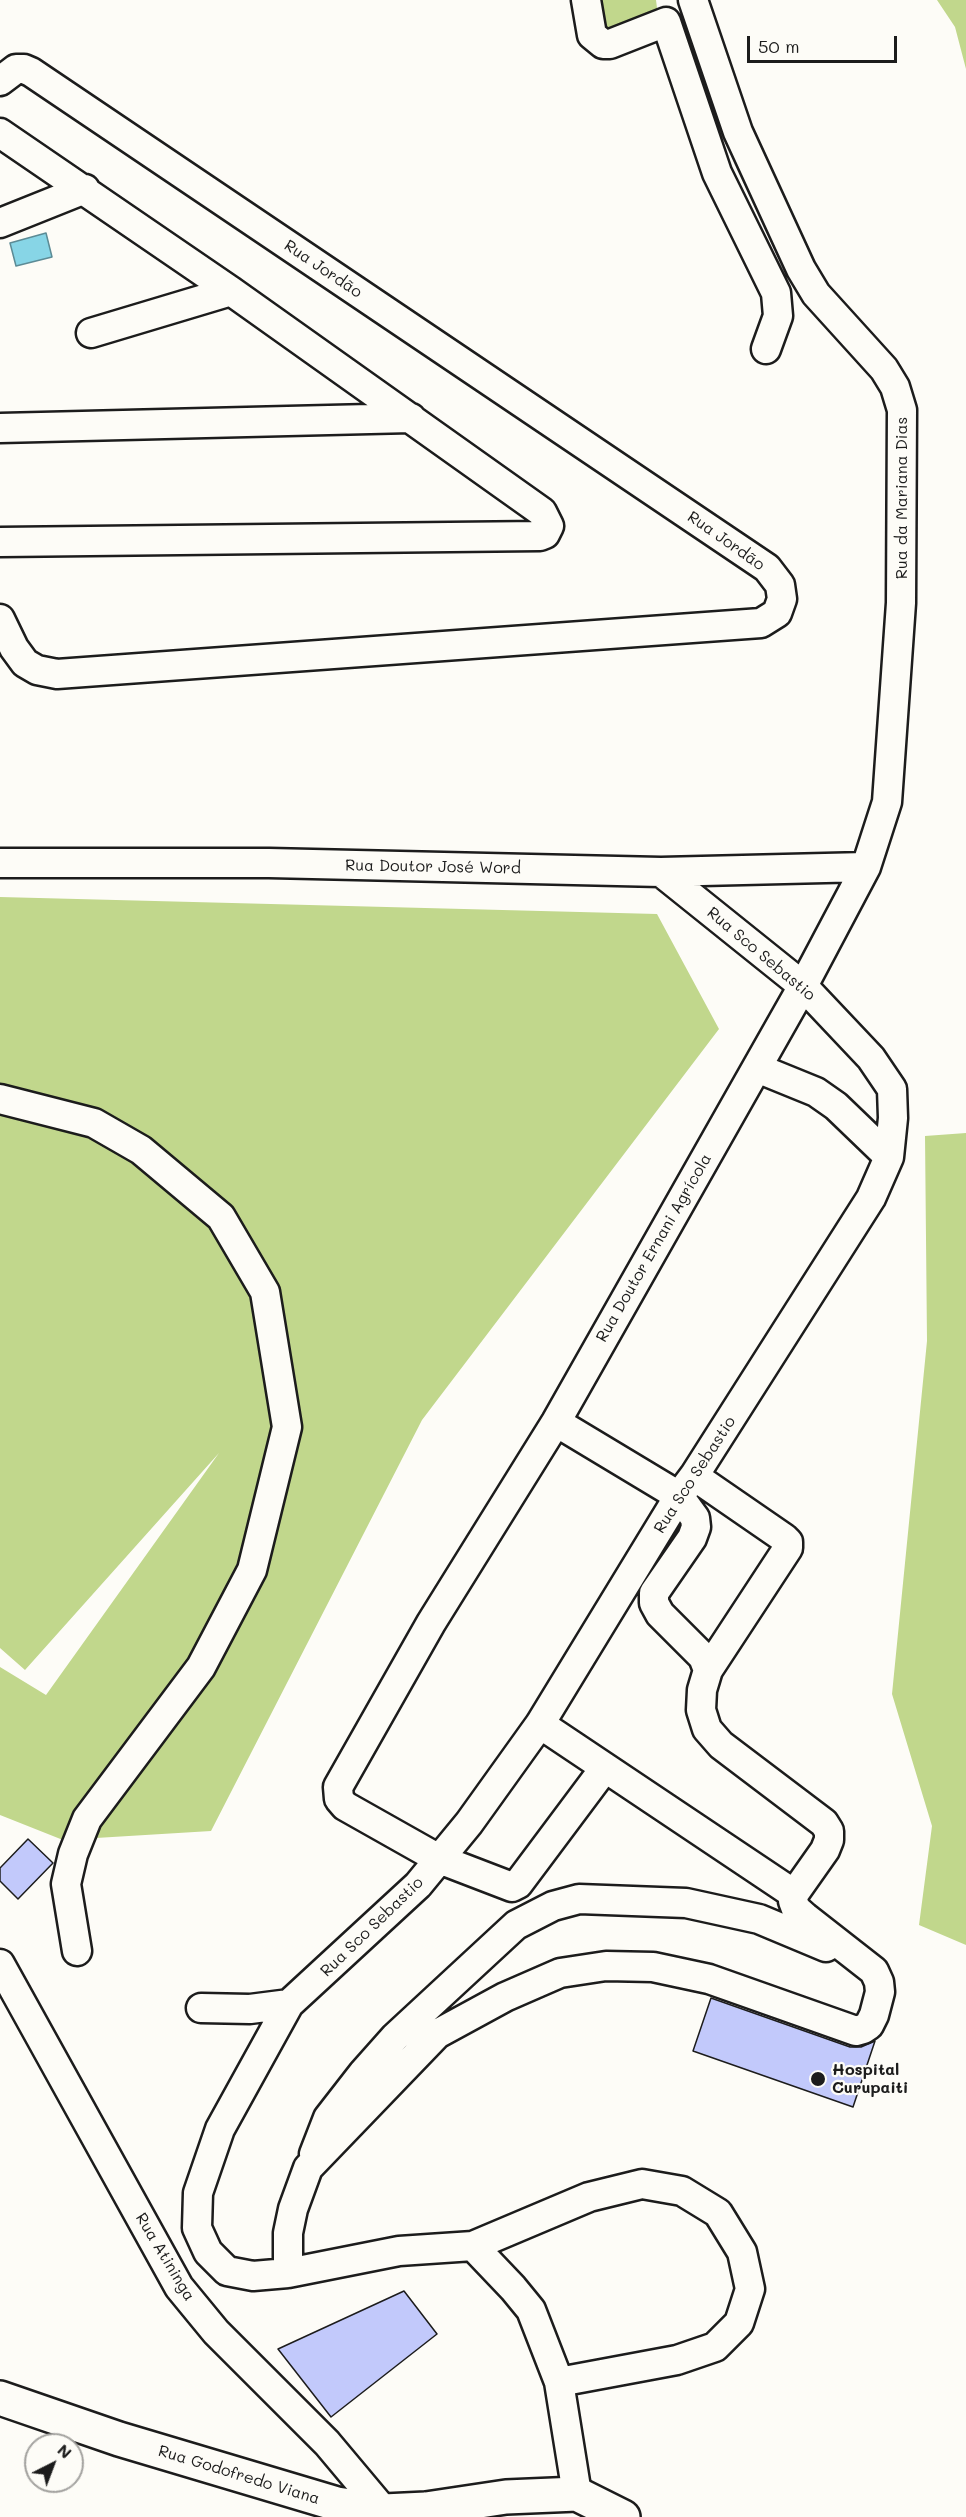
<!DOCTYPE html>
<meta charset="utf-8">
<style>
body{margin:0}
#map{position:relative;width:966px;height:2517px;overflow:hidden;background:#fdfcf7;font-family:Mali,sans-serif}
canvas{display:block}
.north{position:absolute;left:24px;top:2433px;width:60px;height:60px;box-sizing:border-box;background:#fdfcf7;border:2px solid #a3a29f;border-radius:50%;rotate:42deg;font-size:16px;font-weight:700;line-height:24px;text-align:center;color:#1c1c1c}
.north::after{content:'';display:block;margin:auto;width:21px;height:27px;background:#1c1c1c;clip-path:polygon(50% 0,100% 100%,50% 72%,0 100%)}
.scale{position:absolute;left:747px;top:36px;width:150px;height:27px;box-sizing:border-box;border:3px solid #1c1c1c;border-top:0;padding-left:8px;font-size:18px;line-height:21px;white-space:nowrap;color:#1c1c1c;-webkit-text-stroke:4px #fdfcf7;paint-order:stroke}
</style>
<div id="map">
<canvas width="966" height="2517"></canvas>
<div class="north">N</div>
<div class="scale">50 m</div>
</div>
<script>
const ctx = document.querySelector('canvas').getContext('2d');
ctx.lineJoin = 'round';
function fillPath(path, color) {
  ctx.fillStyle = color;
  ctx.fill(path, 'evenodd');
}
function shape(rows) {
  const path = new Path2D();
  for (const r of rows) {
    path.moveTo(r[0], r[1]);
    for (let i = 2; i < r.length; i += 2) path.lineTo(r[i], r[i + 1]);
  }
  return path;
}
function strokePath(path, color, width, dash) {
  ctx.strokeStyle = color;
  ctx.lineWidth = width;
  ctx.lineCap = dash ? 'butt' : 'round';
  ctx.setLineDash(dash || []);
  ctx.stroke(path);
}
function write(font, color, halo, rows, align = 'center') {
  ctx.font = font + ' Mali,sans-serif';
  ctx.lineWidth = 4.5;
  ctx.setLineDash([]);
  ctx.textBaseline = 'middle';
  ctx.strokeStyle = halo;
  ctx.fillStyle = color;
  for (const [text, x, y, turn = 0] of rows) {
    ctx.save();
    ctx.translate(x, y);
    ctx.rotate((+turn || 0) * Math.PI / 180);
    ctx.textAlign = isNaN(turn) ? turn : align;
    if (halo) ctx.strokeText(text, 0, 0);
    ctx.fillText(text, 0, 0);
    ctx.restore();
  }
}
fillPath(shape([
 [601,0,656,0,659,24,606,31],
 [937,0,966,0,966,69,955,27],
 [0,897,657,914,719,1029,422,1420,211,1831,63,1840,0,1815,0,1667,46,1695,219,1453,25,1670,0,1648],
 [966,1133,966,1945,919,1925,932,1826,892,1694,927,1341,925,1136]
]), '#c1d78c');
const water = shape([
 [46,233,52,257,16,266,10,243,46,233]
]);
fillPath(water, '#87d5e6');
strokePath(water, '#5c8b95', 1.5);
const building = shape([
 [28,1839,53,1863,18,1899,0,1881,0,1868,28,1839],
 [711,1998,850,2047,861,2047,875,2041,853,2107,693,2051,711,1998],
 [404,2291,437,2334,331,2417,278,2349,404,2291]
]);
fillPath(building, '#c2c9fb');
strokePath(building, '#1c1c1c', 1.5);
const minor = shape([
 [586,0,592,35,603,44,610,44,666,22,717,173,776,293,778,316,766,349],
 [0,81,16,69,24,69,31,72,767,568,780,585,782,599,777,613,761,623,57,674,37,670,25,663,14,648,0,619],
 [0,133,231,291,542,512,549,526,545,534,540,536,0,542],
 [0,223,85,189],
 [91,333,231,291],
 [0,428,411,418],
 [0,863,269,863,661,872,866,867],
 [757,1068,816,1092,836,1106,889,1157],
 [0,1099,94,1123,141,1150,221,1217,265,1292,287,1427,252,1570,201,1667,87,1819,73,1854,66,1884,77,1951],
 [556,1422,679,1496,695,1518,696,1527,692,1538,654,1593,654,1603,660,1614,703,1657,708,1670],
 [540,1724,794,1894],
 [604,1769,518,1884,512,1887,439,1859,345,1806,339,1799,338,1787,431,1623,556,1422,803,986,866,867,887,802,901,603,902,410,895,387,884,369,816,294,801,269,738,132,693,0],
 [0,1964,179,2287,216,2332,327,2443,384,2511],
 [289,2004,220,2129,198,2193,197,2228,208,2252,227,2271,253,2276,288,2273,399,2251,473,2246,589,2197,642,2184,682,2191,718,2213,742,2252,750,2289,739,2323,715,2347,677,2360,559,2382,577,2494],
 [201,2008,250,2009,289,2004,418,1885,469,1823,540,1724,679,1496,694,1476,871,1198,889,1157,893,1118,892,1089,871,1058,803,986,661,872],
 [314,2154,328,2118,363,2073,395,2037,516,1925,553,1906,579,1899,686,1903,759,1919,826,1947],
 [473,2246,513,2288,531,2310,559,2382],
 [288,2273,288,2233,293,2209,308,2168,437,2034,505,1997,560,1973,606,1966,653,1967,709,1979,856,2031,863,2029,869,2025,874,2015,880,1992,879,1982,874,1971,805,1917,796,1909,793,1901,794,1894,825,1850,829,1840,829,1831,824,1823,721,1745,707,1729,701,1710,702,1690,708,1670,788,1548,788,1542,784,1538,694,1476]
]);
const major = shape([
 [0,2398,119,2439,337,2504,384,2511,426,2509,506,2497,577,2494,623,2517]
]);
strokePath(minor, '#1c1c1c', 33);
strokePath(major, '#1c1c1c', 38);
strokePath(minor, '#fdfcf7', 28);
strokePath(major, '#fdfcf7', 33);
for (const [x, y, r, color] of [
 [818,2079,8,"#1c1c1c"]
]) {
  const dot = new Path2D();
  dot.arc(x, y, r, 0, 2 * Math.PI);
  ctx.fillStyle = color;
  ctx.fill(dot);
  strokePath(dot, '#fdfcf7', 2);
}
write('16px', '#1c1c1c', '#fdfcf7', [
 ["Rua Jordão",323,269,34],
 ["Rua da Mariana Dias",902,498,-90],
 ["Rua Jordão",726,541,35],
 ["Rua Doutor José Word",433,867,1],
 ["Rua Sco Sebastio",761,954,40],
 ["Rua Doutor Ernani Agrícola",654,1248,-60],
 ["Rua Sco Sebastio",695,1475,-57],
 ["Rua Sco Sebastio",372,1927,-44],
 ["Rua Atininga",165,2257,59],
 ["Rua Godofredo Viana",239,2475,17]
]);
write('bold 16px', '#1c1c1c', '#fdfcf7', [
 ["Hospital",832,2070],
 ["Curupaiti",832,2088]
], 'left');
</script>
